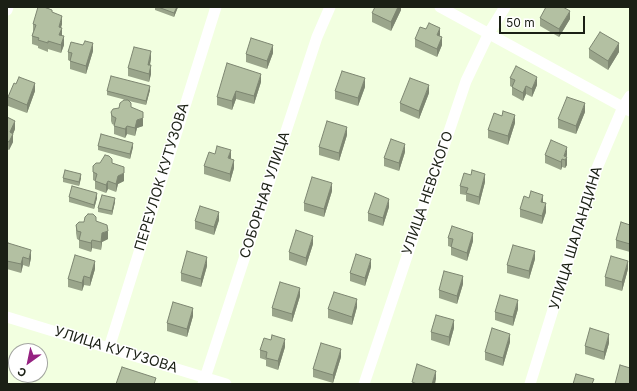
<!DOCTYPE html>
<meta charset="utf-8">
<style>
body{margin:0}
#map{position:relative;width:637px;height:391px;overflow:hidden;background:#f2ffe0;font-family:Inter,sans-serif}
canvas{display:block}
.frame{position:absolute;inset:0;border:8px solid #1b2015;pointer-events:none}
.north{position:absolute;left:8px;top:343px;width:40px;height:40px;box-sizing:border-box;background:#fff;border:1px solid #a4a6a1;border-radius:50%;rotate:213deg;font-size:11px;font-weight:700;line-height:16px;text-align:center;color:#1b2015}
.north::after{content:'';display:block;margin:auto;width:14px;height:18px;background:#952281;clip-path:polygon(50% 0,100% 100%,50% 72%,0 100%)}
.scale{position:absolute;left:499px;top:16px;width:86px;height:18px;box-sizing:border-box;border:2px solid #1b2015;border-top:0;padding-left:5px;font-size:12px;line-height:14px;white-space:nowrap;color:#1b2015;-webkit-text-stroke:3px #fff;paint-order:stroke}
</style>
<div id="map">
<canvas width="637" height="391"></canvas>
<div class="frame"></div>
<div class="north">С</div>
<div class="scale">50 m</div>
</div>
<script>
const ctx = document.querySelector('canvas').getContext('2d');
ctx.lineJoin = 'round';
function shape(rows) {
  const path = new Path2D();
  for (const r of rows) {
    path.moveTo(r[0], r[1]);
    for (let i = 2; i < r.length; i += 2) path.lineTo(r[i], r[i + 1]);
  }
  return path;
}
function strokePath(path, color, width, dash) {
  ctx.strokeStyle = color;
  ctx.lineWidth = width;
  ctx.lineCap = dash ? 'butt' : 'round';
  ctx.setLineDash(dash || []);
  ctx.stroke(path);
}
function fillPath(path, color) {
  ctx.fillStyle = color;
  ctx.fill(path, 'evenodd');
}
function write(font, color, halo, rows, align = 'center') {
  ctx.font = font + ' Inter,sans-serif';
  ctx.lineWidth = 3;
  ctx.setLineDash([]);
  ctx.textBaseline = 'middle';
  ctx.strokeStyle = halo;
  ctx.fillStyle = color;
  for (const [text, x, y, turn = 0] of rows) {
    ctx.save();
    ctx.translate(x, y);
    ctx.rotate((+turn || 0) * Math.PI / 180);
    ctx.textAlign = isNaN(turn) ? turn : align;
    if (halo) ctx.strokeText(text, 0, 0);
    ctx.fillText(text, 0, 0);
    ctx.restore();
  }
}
strokePath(shape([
 [440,7,630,111],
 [7,10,8,7],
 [7,317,226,384],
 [109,348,216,7],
 [203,384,317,37,330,7],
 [364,384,466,81,489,33,505,7],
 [530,384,597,168,623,107,630,96]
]), '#fff', 11);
fillPath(shape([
 [155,7,178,7,174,17,155,10],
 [401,7,401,10,391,31,372,22,372,13],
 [52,13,62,24,61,27,62,36,64,45,61,53,48,49,48,52,38,48,38,46,32,44,32,36,33,32,33,24],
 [540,18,570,19,559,37,540,26],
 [426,29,440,36,442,45,437,57,415,47,415,39],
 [589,49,619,52,608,70,589,58],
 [93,51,86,74,70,69,70,61,68,60,68,52],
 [273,53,267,69,246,62,246,54],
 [151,59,150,65,151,74,149,82,128,76,128,68],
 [510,78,537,85,532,97,526,94,523,101,512,95,512,87,510,86],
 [261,82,254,104,236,99,232,110,217,105,217,97],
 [16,84,35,91,27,113,8,106,8,97],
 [365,87,358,106,335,99,335,91],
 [150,90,146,105,129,101,131,107,143,126,137,128,135,136,127,134,125,138,114,134,114,125,112,124,111,121,111,112,119,108,126,100,107,95,107,91],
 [429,93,419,119,400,111,400,103],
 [585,112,576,134,558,128,558,119],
 [7,117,15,129,13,134,13,142,9,150,7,149],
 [515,123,508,145,488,138,488,130],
 [347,135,339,161,319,155,319,147],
 [98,146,133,147,130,159,98,150],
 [405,152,399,171,384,166,384,158],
 [545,155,567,155,566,157,567,165,565,168,562,167,561,170,545,163],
 [231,159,234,168,230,182,204,174,204,166],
 [112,163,124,181,118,184,116,192,108,189,106,193,95,189,95,181,93,180,93,166],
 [63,178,81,178,79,186,63,182],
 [485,182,479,205,466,201,466,195,460,194,460,186],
 [332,191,324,217,304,211,304,203],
 [69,197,97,198,94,209,69,202],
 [115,202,112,215,98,212,98,208],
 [543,202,546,212,542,224,520,217,520,209],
 [389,207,383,226,368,221,368,213],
 [219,220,214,235,195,229,195,221],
 [96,221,108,239,102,242,101,250,92,248,91,252,79,248,79,240,77,239,76,233,76,225],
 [630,225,630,252,616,248,616,240],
 [448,238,473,241,467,261,451,255,451,247,448,246],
 [313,244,306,266,289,260,289,252],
 [7,246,31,258,29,267,23,265,21,273,7,269],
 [535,259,529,279,507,273,507,265],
 [207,266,201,287,181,281,181,273],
 [371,267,365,286,350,281,350,273],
 [95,269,90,286,84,285,82,291,68,287,68,279],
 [628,269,622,291,605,286,605,277],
 [463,284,457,304,439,298,439,290],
 [300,296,292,322,272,316,272,308],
 [357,307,352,325,328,318,328,309],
 [518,309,513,326,495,320,495,312],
 [193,316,187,337,167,331,167,323],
 [454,328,449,346,431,340,431,332],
 [510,342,503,366,485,360,485,352],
 [609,343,604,360,585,354,585,346],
 [285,347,278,370,266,366,266,360,260,358,260,350],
 [341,357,333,383,313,377,313,369]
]), '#9aa58b');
fillPath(shape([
 [177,7,178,7,174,17,174,13],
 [398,7,401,7,401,10,391,31,391,22],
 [570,11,570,19,559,37,559,29],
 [62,16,62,24,59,35,59,27],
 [62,28,62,36,59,35],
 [440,28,440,36,437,35],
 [64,36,64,45,61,53,61,45],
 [442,37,442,45,437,57,437,49],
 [93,43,93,51,86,74,86,66],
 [619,43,619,52,608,70,608,61],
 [273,45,273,53,267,69,267,61],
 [151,51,151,59,148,73,148,65],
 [151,65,151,74,149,82,149,74],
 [261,74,261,82,254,104,254,96],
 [537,77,537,85,532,97,532,89],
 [365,78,365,87,358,106,358,98],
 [35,83,35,91,27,113,27,105],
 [429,85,429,93,419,119,419,111],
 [150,86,150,90,146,105,146,101],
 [526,86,526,94,523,101,523,93],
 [236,91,236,99,232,110,232,101],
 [585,103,585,112,576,134,576,126],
 [515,115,515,123,508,145,508,136],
 [143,118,143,126,137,128,135,136,135,128,137,120],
 [15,121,15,129,13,134,13,142,9,150,10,132],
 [127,126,127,134,125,138,125,129],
 [347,127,347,135,339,161,339,153],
 [133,143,133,147,130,159,130,154],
 [405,144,405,152,399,171,399,163],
 [567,147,567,155,565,160,564,156],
 [231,150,231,159,228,158],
 [567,157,567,165,565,168,565,160],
 [562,159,562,167,561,170,561,162],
 [234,160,234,168,230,182,230,174],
 [124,173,124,181,118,184,116,192,116,184,118,176],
 [81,174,81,178,79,186,79,182],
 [485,174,485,182,479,205,479,197],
 [108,181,108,189,106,193,106,185],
 [332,183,332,191,324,217,324,209],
 [97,193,97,198,94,209,94,205],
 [543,195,543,203,541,202],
 [115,198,115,202,112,215,112,211],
 [389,199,389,207,383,226,383,218],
 [546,203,546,212,542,224,542,216],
 [219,212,219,220,214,235,214,227],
 [108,231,108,239,102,242,101,250,101,242,102,233],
 [473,233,473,241,467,261,467,253],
 [313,236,313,244,306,266,306,258],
 [92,240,92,248,91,252,91,243],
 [31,250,31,258,29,267,29,259],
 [535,251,535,259,529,279,529,271],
 [23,257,23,265,21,273,21,264],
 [207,257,207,266,201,287,201,279],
 [371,259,371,267,365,286,365,278],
 [95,261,95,269,90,286,90,278],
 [628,261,628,269,622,291,622,282],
 [84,276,84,285,82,291,82,283],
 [463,276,463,284,457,304,457,296],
 [300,288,300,296,292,322,292,314],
 [357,299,357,307,352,325,352,317],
 [518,300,518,309,513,326,513,317],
 [193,308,193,316,187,337,187,329],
 [454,320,454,328,449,346,449,337],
 [510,334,510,342,503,366,503,358],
 [609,334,609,343,604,360,604,352],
 [285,339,285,347,278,370,278,361],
 [341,349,341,357,333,383,333,375],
 [436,371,436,379,435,384,432,384]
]), '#7d8671');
const building = shape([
 [38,7,44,7,52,10,52,12,62,16,59,27,62,28,59,35,64,36,61,45,48,41,48,43,38,40,39,38,32,36,36,25,33,24,38,7],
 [158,7,177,7,174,13,158,7],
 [375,7,398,7,391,22,372,13,375,7],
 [546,7,563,7,570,11,559,29,540,18,546,7],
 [429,23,440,28,437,35,442,37,437,49,415,39,420,27,426,29,429,23],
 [600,32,619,43,608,61,589,49,600,32],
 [251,38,273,45,267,61,246,54,251,38],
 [85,41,93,43,86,66,70,61,72,53,68,52,71,42,83,45,85,41],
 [134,47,151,51,148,65,151,65,149,74,128,68,134,47],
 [227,63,261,74,254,96,236,91,232,101,217,97,227,63],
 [516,66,537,77,532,89,526,86,523,93,512,87,515,80,510,78,516,66],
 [342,71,365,78,358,98,335,91,342,71],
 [111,76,150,86,146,101,107,91,111,76],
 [19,77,35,83,27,105,8,97,14,83,16,84,19,77],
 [410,78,429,85,419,111,400,103,410,78],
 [567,97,585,103,576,126,558,119,567,97],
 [124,100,128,100,131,103,131,107,143,112,143,118,137,120,135,128,127,126,125,129,114,126,116,118,112,116,111,112,113,109,119,108,120,103,124,100],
 [503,111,515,115,508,136,488,130,494,113,502,116,503,111],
 [7,117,15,121,10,132,13,134,9,142,7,141,7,117],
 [327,121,347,127,339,153,319,147,327,121],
 [101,134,133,143,130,154,98,146,101,134],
 [391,139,405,144,399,163,384,158,391,139],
 [551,140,567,147,564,156,567,157,565,160,562,159,561,162,545,155,551,140],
 [217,146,231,150,228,158,234,160,230,174,204,166,209,152,215,154,217,146],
 [105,155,109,156,112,159,112,163,124,167,124,173,118,176,116,184,108,181,106,185,95,181,97,174,93,172,93,166,96,163,100,163,105,155],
 [65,170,81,174,79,182,63,178,65,170],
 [472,170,485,174,479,197,466,193,468,188,460,186,464,173,471,175,472,170],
 [312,177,332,183,324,209,304,203,312,177],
 [72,186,97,193,94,205,69,197,72,186],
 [531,191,543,195,541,202,546,203,542,216,520,209,524,196,529,198,531,191],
 [375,193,389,199,383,218,368,213,375,193],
 [102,195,115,198,112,211,98,208,102,195],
 [200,206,219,212,214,227,195,221,200,206],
 [88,214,93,214,96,217,96,221,107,225,108,231,102,233,101,242,92,240,91,243,79,240,81,232,77,231,76,225,79,222,84,222,85,217,88,214],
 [621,222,630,225,630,244,616,240,621,222],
 [452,226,473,233,467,253,451,247,453,239,448,238,452,226],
 [296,230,313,236,306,258,289,252,296,230],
 [8,243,31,250,29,259,23,257,21,264,7,261,7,246,8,243],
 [513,245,535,251,529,271,507,265,513,245],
 [187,251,207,257,201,279,181,273,187,251],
 [356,254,371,259,365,278,350,273,356,254],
 [75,255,95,261,90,278,84,276,82,283,68,279,75,255],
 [611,256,628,261,622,282,605,277,611,256],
 [444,271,463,276,457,296,439,290,444,271],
 [280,282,300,288,292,314,272,308,280,282],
 [334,292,357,299,352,317,328,309,334,292],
 [500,295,518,300,513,317,495,312,500,295],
 [173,302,193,308,187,329,167,323,173,302],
 [436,315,454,320,449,337,431,332,436,315],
 [492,328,510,334,503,358,485,352,492,328],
 [590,328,609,334,604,352,585,346,590,328],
 [272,335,285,339,278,361,266,358,267,352,260,350,264,338,271,340,272,335],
 [321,343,341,349,333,375,313,369,321,343],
 [417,364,436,371,432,384,417,384,412,382,417,364],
 [620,365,630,368,630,384,615,384,620,365],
 [122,367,156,378,154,384,116,384,122,367],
 [576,374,594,379,592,384,573,384,576,374]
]);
fillPath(building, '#b3c0a2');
strokePath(building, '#7d8671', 1);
write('14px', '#1b2015', '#fff', [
 ["ПЕРЕУЛОК КУТУЗОВА",162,177,-73],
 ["УЛИЦА НЕВСКОГО",428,193,-71],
 ["СОБОРНАЯ УЛИЦА",265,195,-72],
 ["УЛИЦА ШАЛАНДИНА",576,238,-73],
 ["УЛИЦА КУТУЗОВА",116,350,17]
]);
</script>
